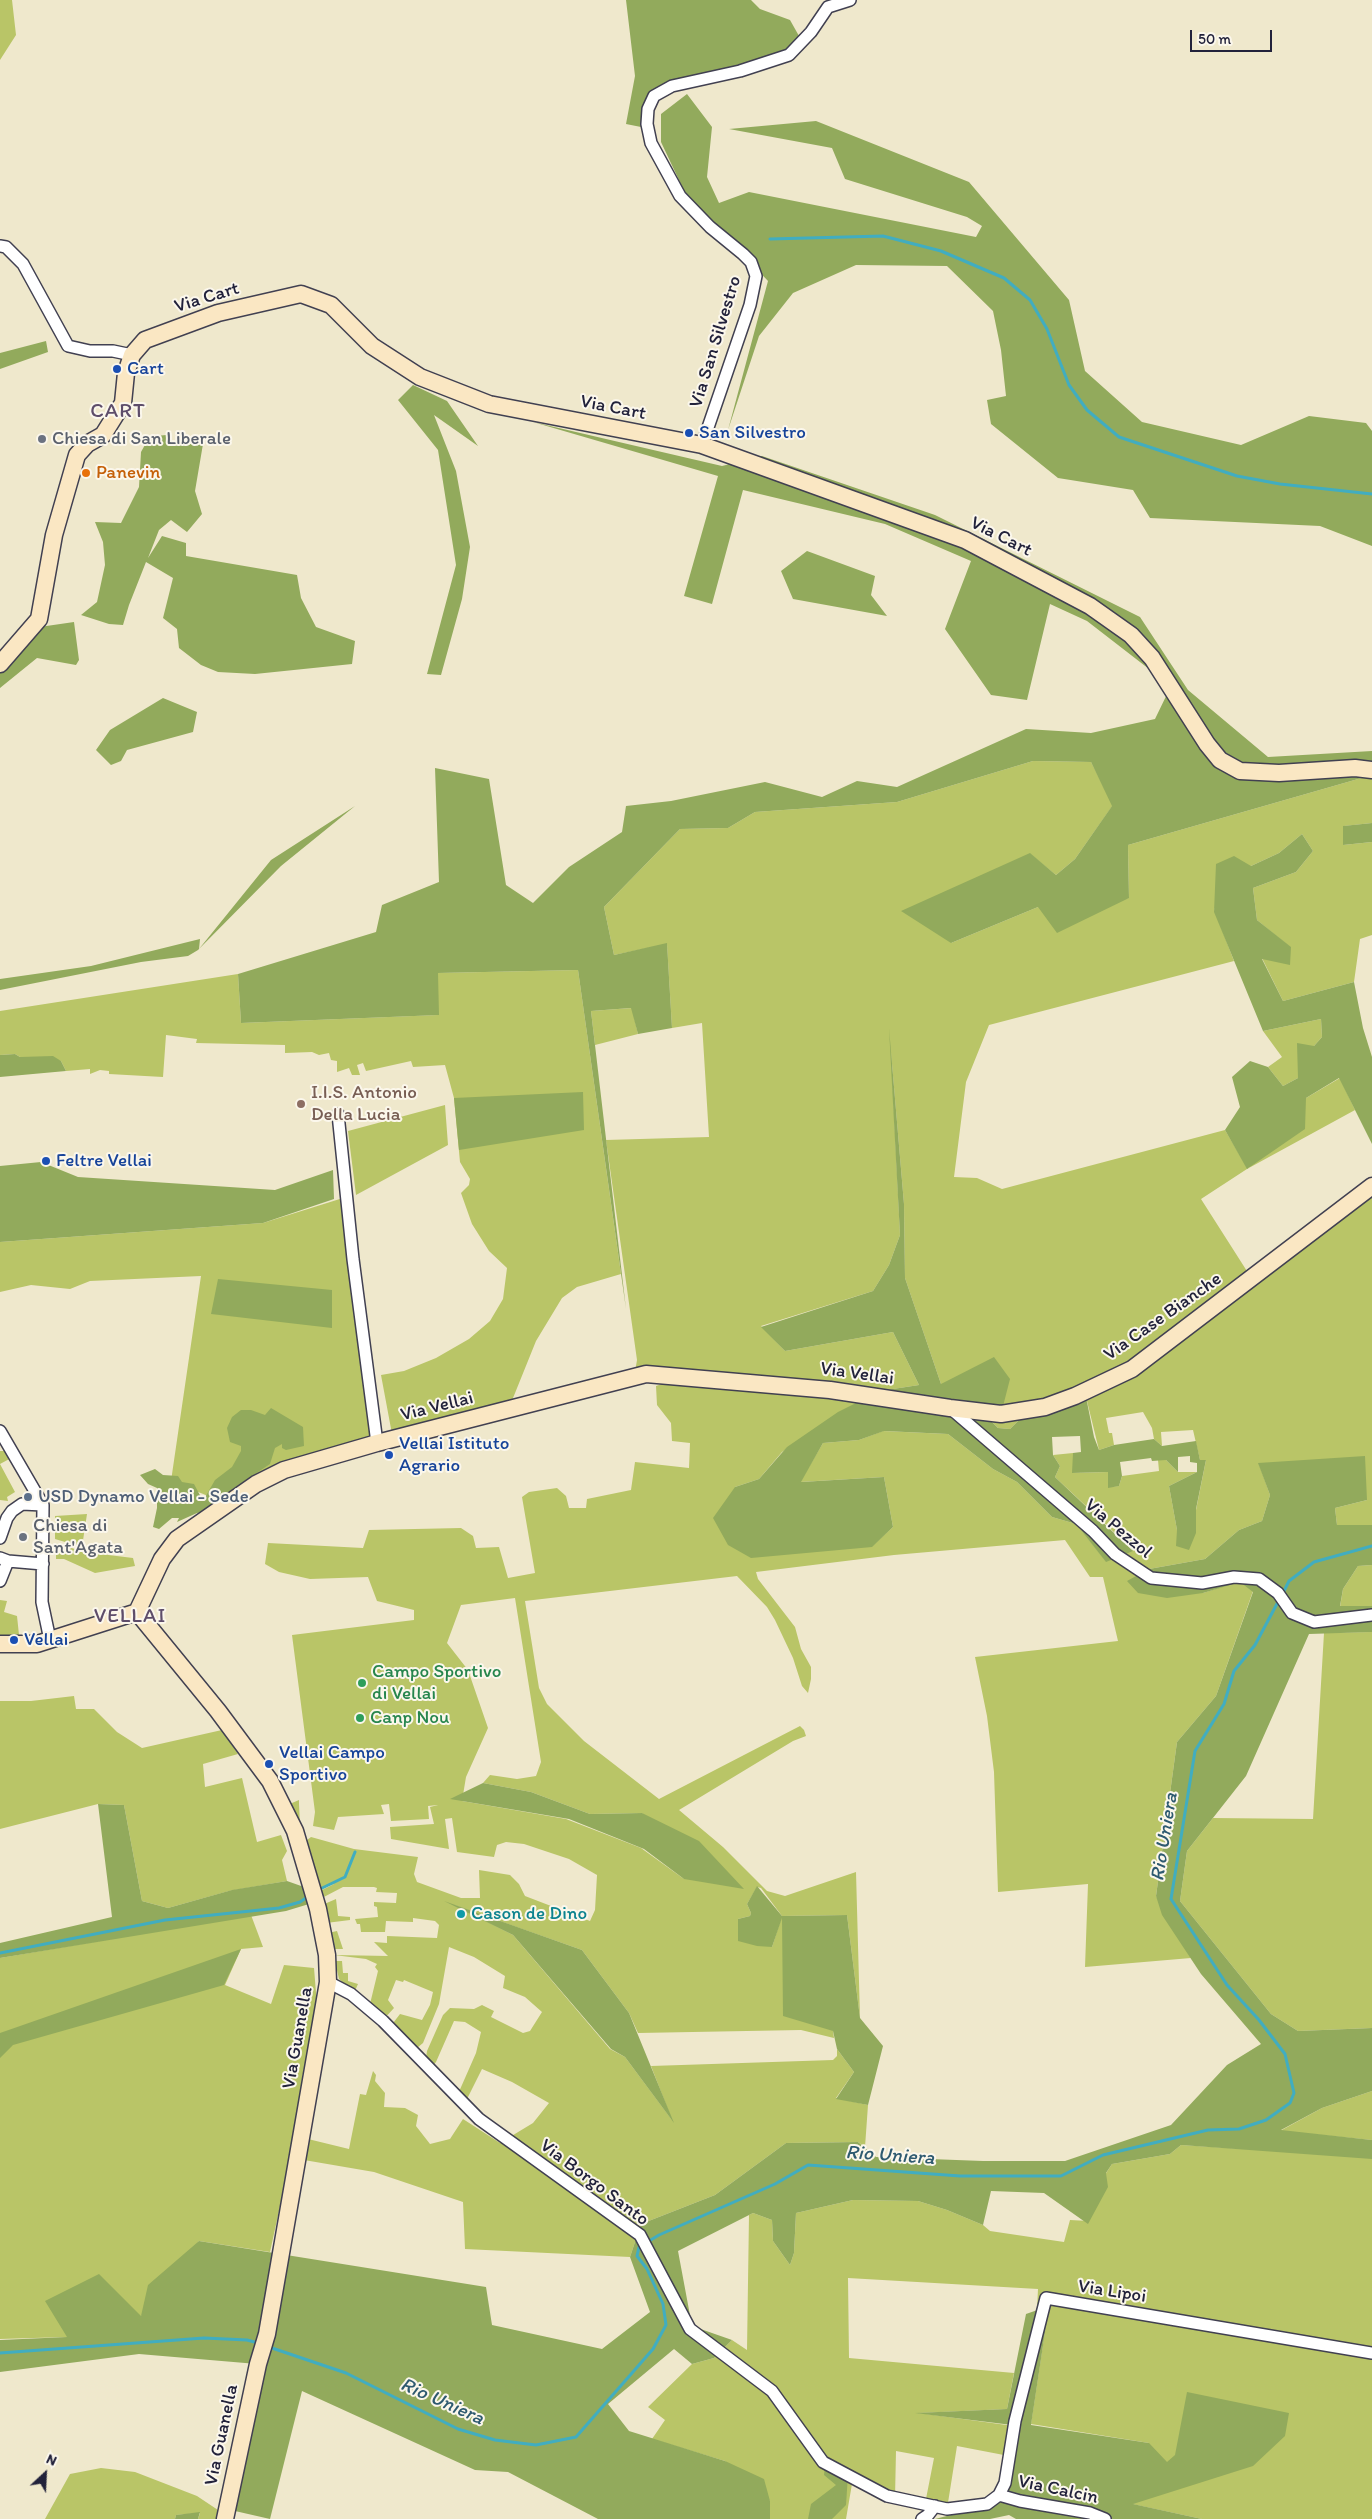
<!DOCTYPE html>
<style>
body{margin:0}
#map{position:relative;width:1372px;height:2519px;overflow:hidden;background:#efe8cc;font-family:Itim,sans-serif}
canvas{display:block}
.north{position:absolute;left:20px;top:2449px;width:50px;height:50px;-webkit-text-stroke:4px #fbf7ec;paint-order:stroke;rotate:25deg;font-size:14px;font-weight:700;line-height:20px;text-align:center;color:#22223b}
.north::after{content:'';display:block;margin:auto;width:18px;height:22px;background:#22223b;clip-path:polygon(50% 0,100% 100%,50% 72%,0 100%)}
.scale{position:absolute;left:1190px;top:30px;width:82px;height:22px;box-sizing:border-box;border:2px solid #22223b;border-top:0;padding-left:6px;font-size:15px;line-height:18px;white-space:nowrap;color:#22223b;-webkit-text-stroke:4px #fbf7ec;paint-order:stroke}
</style>
<div id="map">
<canvas width="1372" height="2519"></canvas>
<div class="north">N</div>
<div class="scale">50 m</div>
</div>
<script>
const ctx = document.querySelector('canvas').getContext('2d');
ctx.lineJoin = 'round';
function fillPath(path, color) {
  ctx.fillStyle = color;
  ctx.fill(path, 'evenodd');
}
function shape(rows) {
  const path = new Path2D();
  for (const r of rows) {
    path.moveTo(r[0], r[1]);
    for (let i = 2; i < r.length; i += 2) path.lineTo(r[i], r[i + 1]);
  }
  return path;
}
function strokePath(path, color, width, dash) {
  ctx.strokeStyle = color;
  ctx.lineWidth = width;
  ctx.lineCap = dash ? 'butt' : 'round';
  ctx.setLineDash(dash || []);
  ctx.stroke(path);
}
function write(font, color, halo, rows, align = 'center') {
  ctx.font = font + ' Itim,sans-serif';
  ctx.lineWidth = 4;
  ctx.setLineDash([]);
  ctx.textBaseline = 'middle';
  ctx.strokeStyle = halo;
  ctx.fillStyle = color;
  for (const [text, x, y, turn = 0] of rows) {
    ctx.save();
    ctx.translate(x, y);
    ctx.rotate((+turn || 0) * Math.PI / 180);
    ctx.textAlign = isNaN(turn) ? turn : align;
    if (halo) ctx.strokeText(text, 0, 0);
    ctx.fillText(text, 0, 0);
    ctx.restore();
  }
}
fillPath(shape([
 [0,0,12,0,16,35,0,60],
 [1033,761,1091,762,1113,805,1075,859,1056,875,1030,854,951,943,1038,907,1129,898,1128,845,1372,775,1372,823,1344,826,1343,845,1372,842,1372,935,1360,939,1354,982,1283,1001,1262,958,1291,948,1257,920,1253,888,1296,872,1313,851,1302,834,1279,853,1251,866,1214,909,1234,961,989,1025,966,1082,954,1177,977,1178,1002,1189,1225,1130,1248,1169,1306,1098,1340,1078,1355,1110,1247,1169,1201,1199,1252,1279,1372,1186,1372,1525,1337,1525,1335,1508,1367,1500,1259,1464,1270,1495,1262,1521,1239,1530,1205,1559,1149,1569,1203,1593,1240,1581,1253,1591,1216,1696,1177,1742,1156,1896,1191,1958,1085,1967,1088,1884,998,1892,994,1772,987,1716,975,1657,1118,1641,1103,1577,1090,1577,1065,1540,894,1555,756,1572,758,1579,795,1627,801,1649,811,1667,811,1679,808,1693,802,1686,793,1658,775,1620,767,1607,737,1576,525,1601,539,1688,547,1704,584,1741,659,1799,800,1726,804,1730,806,1736,793,1741,679,1810,723,1847,767,1891,785,1896,856,1872,860,2018,847,1915,782,1916,833,2031,834,2038,801,2030,638,2033,629,2013,582,1950,454,1905,513,1935,610,2049,625,2057,672,2120,651,2066,833,2060,837,2056,837,2049,854,2072,836,2098,868,2105,865,2147,858,2142,786,2143,715,2195,641,2224,630,2257,465,2249,463,2202,374,2172,304,2160,308,2139,349,2149,360,2094,366,2095,373,2071,376,2075,375,2081,385,2093,384,2107,405,2108,418,2115,416,2126,430,2144,450,2139,463,2119,500,2143,533,2123,549,2103,512,2082,482,2069,466,2101,458,2094,476,2053,481,2032,465,2022,454,2021,436,2062,431,2068,426,2058,427,2051,443,2015,450,2008,474,2009,482,2005,494,2011,491,2017,523,2033,530,2031,542,2012,525,1997,503,1988,505,1976,474,1957,449,1947,439,2004,423,2043,417,2048,412,2047,390,2027,400,2014,422,2020,430,2005,433,1992,404,1980,403,1982,396,1980,388,2000,394,2008,383,2020,369,2008,378,1971,375,1967,377,1964,366,1959,334,1955,388,1956,374,1942,387,1943,387,1936,437,1938,439,1925,435,1921,413,1918,413,1922,386,1921,385,1932,361,1932,360,1924,357,1924,355,1919,378,1917,377,1907,374,1906,374,1902,396,1903,397,1893,376,1892,377,1888,374,1887,343,1887,320,1899,320,1891,334,1884,319,1889,307,1840,311,1837,354,1849,418,1857,414,1874,417,1882,461,1898,480,1898,479,1870,510,1875,519,1884,525,1896,590,1921,595,1910,597,1875,569,1859,524,1844,506,1842,497,1845,494,1857,457,1852,452,1818,445,1819,449,1849,391,1839,390,1827,434,1824,430,1807,438,1805,428,1806,429,1819,391,1821,389,1804,381,1805,384,1814,338,1817,334,1830,313,1826,315,1812,292,1635,414,1620,414,1610,377,1601,368,1577,310,1579,279,1572,265,1564,268,1543,363,1548,369,1530,461,1528,473,1536,476,1548,499,1547,508,1578,535,1573,522,1497,529,1492,557,1488,566,1496,569,1508,586,1508,587,1499,631,1490,635,1462,689,1468,690,1443,672,1441,671,1423,657,1405,656,1386,677,1379,866,1398,782,1452,759,1479,735,1487,871,1547,893,1527,884,1477,800,1482,823,1443,859,1440,883,1431,948,1434,993,1469,1017,1482,1052,1517,1076,1524,1106,1561,1133,1550,1055,1477,1060,1466,1053,1455,1073,1453,1073,1473,1108,1472,1108,1487,1119,1486,1122,1476,1159,1471,1158,1460,1166,1460,1178,1472,1197,1472,1169,1486,1177,1530,1196,1533,1196,1510,1206,1460,1200,1460,1193,1430,1161,1432,1162,1446,1154,1439,1152,1428,1143,1412,1106,1418,1109,1433,1112,1433,1114,1445,1099,1450,1086,1397,1001,1414,941,1384,905,1278,904,1204,891,1052,900,1235,889,1265,873,1291,761,1326,785,1351,893,1332,919,1385,867,1393,635,1372,637,1360,606,1140,709,1137,702,1023,672,1028,667,944,614,955,604,907,680,829,728,828,755,812,897,802],
 [515,1598,541,1762,536,1776,517,1779,490,1775,483,1783,531,1792,590,1814,642,1813,684,1879,641,1848,566,1819,462,1801,466,1777,488,1728,468,1670,447,1643,461,1605],
 [757,1887,761,1888,782,1916,772,1947,738,1919,750,1916,751,1913,747,1904],
 [578,970,621,1274,577,1287,562,1298,536,1341,511,1403,392,1434,381,1375,404,1371,436,1358,469,1339,490,1321,503,1299,507,1268,489,1251,472,1224,461,1193,469,1185,470,1179,460,1162,454,1098,445,1065,413,1067,411,1061,366,1071,363,1063,357,1065,360,1075,352,1075,349,1068,337,1072,337,1061,331,1060,329,1053,319,1055,312,1052,285,1053,285,1045,196,1043,197,1039,166,1035,163,1077,109,1074,109,1071,100,1070,90,1074,90,1069,66,1071,61,1061,20,1057,15,1054,0,1055,0,1011,238,974,241,1023,438,1015,438,973],
 [632,1008,638,1034,595,1045,591,1011],
 [1321,1019,1322,1037,1314,1046,1298,1078,1283,1086,1268,1067,1282,1057,1263,1031],
 [445,1105,448,1145,356,1195,348,1131],
 [343,1198,373,1437,223,1502,171,1481,201,1276,90,1281,70,1289,31,1285,0,1292,0,1242,263,1223],
 [987,1417,1022,1417,1010,1429,998,1428],
 [0,1451,6,1451,13,1457,0,1464,15,1492,7,1497,8,1501,0,1500],
 [87,1514,82,1547,55,1539,55,1516],
 [56,1543,84,1552,133,1558,135,1566,95,1573,64,1559,56,1559],
 [1372,1565,1372,1606,1340,1607,1343,1589,1358,1566],
 [0,1600,7,1601,4,1612,17,1616,19,1635,0,1635],
 [1372,1632,1372,2028,1298,2031,1271,2014,1180,1901,1187,1851,1213,1818,1313,1819,1324,1633],
 [74,1696,76,1709,94,1709,117,1732,142,1748,222,1730,238,1754,203,1764,205,1787,242,1778,257,1842,281,1835,287,1851,282,1860,287,1881,229,1891,168,1908,142,1901,124,1805,98,1804,0,1829,0,1701,31,1701],
 [299,1800,299,1804,300,1826,285,1806],
 [336,1899,338,1916,350,1917,350,1920,326,1923,322,1905],
 [251,1915,263,1947,241,1949,225,1985,271,2004,284,1965,314,1968,317,2005,302,2078,299,2119,270,2252,199,2241,141,2316,67,2337,0,2339,0,1958],
 [337,1931,343,1949,332,1949,328,1933],
 [335,1961,342,1961,343,1973,348,1973,348,1981,358,1984,354,1993,339,1979],
 [1372,2091,1372,2140,1280,2131,1322,2108],
 [1181,2145,1372,2157,1372,2519,1202,2519,1132,2504,1149,2443,1031,2424,1046,2325,1037,2310,1038,2289,848,2278,849,2358,1014,2373,1007,2409,919,2413,1014,2426,1009,2456,957,2446,947,2509,925,2504,934,2458,896,2451,895,2498,853,2478,846,2519,770,2519,770,2501,725,2461,652,2439,665,2420,648,2407,692,2364,714,2358,732,2340,747,2350,749,2215,753,2213,772,2220,773,2241,790,2265,794,2253,796,2213,853,2200,918,2201,947,2210,983,2225,990,2231,1064,2242,1070,2220,1089,2221,1101,2181,1112,2164,1170,2154],
 [101,2468,135,2472,197,2496,218,2510,216,2519,198,2519,200,2513,176,2515,175,2519,45,2519,70,2474]
]), '#b9c567');
fillPath(shape([
 [626,0,751,0,760,9,790,20,799,36,786,52,651,92,641,127,626,124,635,76],
 [687,94,712,127,707,177,719,203,749,192,976,237,982,226,967,217,845,179,832,148,729,129,816,121,969,182,1069,300,1085,371,1142,422,1241,445,1309,416,1366,423,1372,431,1372,546,1320,526,1150,518,1133,490,1058,478,991,424,987,400,1006,396,1001,350,993,311,947,266,856,265,793,293,759,336,728,430,768,281,686,195,661,142,661,114],
 [46,341,48,352,0,369,0,353],
 [413,385,447,401,478,446,434,415,456,471,470,547,462,599,441,675,427,674,456,565,438,450,398,400],
 [533,422,722,466,762,456,935,515,1140,617,1188,690,1268,757,1372,751,1372,775,1128,845,1129,898,1057,933,1038,907,951,943,901,911,1030,853,1056,875,1075,859,1112,806,1091,762,1033,761,897,802,755,812,728,828,680,829,604,907,614,955,667,943,672,1028,638,1034,631,1008,591,1011,626,1309,578,970,438,973,439,1015,241,1023,238,974,376,932,382,905,439,882,435,768,489,779,506,885,533,903,569,867,622,832,626,806,671,801,765,782,822,797,857,781,897,787,1026,729,1091,733,1155,719,1171,686,1087,621,1050,604,1027,700,991,695,945,629,971,561,885,524,743,490,712,604,684,596,718,476],
 [166,435,171,438,172,444,203,444,195,491,202,514,187,532,171,520,159,530,148,558,162,536,186,543,186,556,297,575,301,598,316,627,355,641,352,664,255,674,218,672,201,665,179,648,177,629,163,618,173,578,146,562,129,605,123,625,109,624,81,615,97,602,105,565,103,542,95,522,121,523,139,487,141,452,146,443,156,436],
 [807,551,875,576,871,595,887,616,793,599,781,571],
 [74,622,79,660,76,665,37,658,0,688,0,655,19,630],
 [163,698,197,712,193,732,127,750,121,761,111,765,96,750,110,730],
 [355,806,281,866,198,950,188,956,141,962,0,990,0,979,91,966,200,939,199,949,271,860],
 [1372,823,1372,842,1343,845,1343,826],
 [1302,834,1313,851,1296,872,1253,888,1257,920,1291,947,1290,965,1262,959,1283,1001,1354,982,1363,1028,1372,1057,1372,1144,1339,1078,1306,1098,1305,1129,1247,1169,1225,1130,1240,1107,1232,1077,1250,1061,1268,1067,1283,1086,1298,1078,1297,1043,1314,1046,1322,1037,1321,1019,1263,1031,1214,912,1216,864,1234,856,1251,866,1279,853],
 [889,1028,904,1204,905,1278,941,1384,994,1357,1010,1379,1001,1414,867,1393,919,1385,893,1332,785,1351,761,1327,873,1291,889,1265,900,1235],
 [15,1054,20,1057,53,1056,61,1061,66,1071,0,1077,0,1055],
 [583,1092,584,1130,459,1150,454,1098],
 [41,1162,78,1177,275,1190,333,1170,334,1199,263,1223,0,1242,0,1166],
 [218,1279,332,1290,332,1328,211,1314],
 [1086,1397,1094,1437,1099,1450,1114,1445,1154,1439,1162,1446,1196,1441,1200,1460,1206,1460,1196,1509,1196,1533,1189,1550,1176,1546,1177,1530,1169,1486,1197,1472,1197,1463,1190,1462,1190,1456,1178,1457,1178,1472,1166,1460,1152,1461,1151,1458,1120,1462,1122,1476,1119,1486,1108,1488,1108,1472,1072,1473,1073,1453,1081,1452,1080,1436,1052,1437,1053,1455,1060,1466,1055,1477,1133,1551,1106,1562,1076,1524,1052,1517,1017,1482,993,1469,948,1434,884,1431,859,1440,823,1443,801,1482,884,1477,893,1527,872,1547,751,1558,728,1545,713,1518,735,1487,759,1479,787,1447,838,1412,866,1398,987,1417,998,1428,1010,1429,1022,1417],
 [271,1408,303,1427,304,1446,286,1450,282,1448,282,1444,275,1448,270,1464,228,1492,204,1512,197,1513,177,1522,179,1518,172,1518,159,1529,153,1527,157,1508,157,1488,148,1484,140,1475,155,1469,163,1475,178,1476,182,1482,194,1484,203,1501,215,1480,232,1467,241,1451,241,1446,230,1442,227,1428,232,1417,241,1410,251,1410,265,1415],
 [1365,1456,1367,1500,1335,1508,1337,1525,1372,1525,1372,1565,1358,1566,1343,1589,1340,1606,1372,1606,1372,1632,1309,1634,1246,1776,1187,1851,1180,1901,1271,2014,1298,2031,1372,2028,1372,2091,1322,2108,1281,2130,1372,2140,1372,2159,1181,2145,1170,2154,1112,2164,1106,2173,1108,2187,1088,2224,1044,2193,991,2191,983,2225,947,2210,918,2201,853,2200,796,2213,794,2253,790,2265,773,2241,772,2220,753,2213,678,2251,692,2326,732,2340,714,2358,692,2364,674,2349,608,2404,629,2431,725,2461,764,2479,770,2501,770,2519,598,2519,508,2472,475,2470,302,2391,270,2519,235,2511,257,2364,139,2354,0,2372,0,2340,67,2337,45,2301,99,2274,141,2316,148,2285,199,2241,486,2287,492,2325,602,2349,650,2312,630,2257,641,2224,715,2195,786,2143,858,2142,876,2157,983,2161,1065,2161,1171,2125,1227,2065,1261,2044,1201,1974,1162,1915,1156,1896,1177,1742,1216,1696,1253,1592,1240,1582,1203,1593,1167,1598,1138,1593,1127,1581,1149,1569,1205,1559,1239,1530,1262,1521,1270,1495,1258,1463],
 [483,1783,531,1792,590,1814,642,1813,699,1841,744,1889,684,1879,644,1849,569,1819,450,1799],
 [98,1804,124,1805,142,1901,168,1908,232,1890,287,1881,304,1887,309,1904,286,1911,0,1958,0,1943,112,1917],
 [757,1886,782,1916,847,1915,860,2018,883,2046,868,2105,836,2099,854,2072,837,2049,833,2031,783,2016,782,1918,772,1947,757,1946,738,1941,738,1919,750,1916,751,1913,747,1904],
 [444,1901,582,1950,629,2013,674,2123,625,2057,611,2049,513,1935],
 [241,1949,224,1985,13,2045,0,2058,0,2033],
 [1049,2306,1031,2425,1149,2443,1167,2462,1175,2455,1187,2392,1289,2413,1285,2436,1253,2466,1133,2504,1202,2519,1016,2519,1009,2515,990,2519,935,2519,998,2503,1020,2426,915,2413,1007,2409,1026,2314],
 [825,2466,848,2475,846,2505,832,2519,808,2519,811,2504,836,2485,824,2475],
 [200,2512,198,2519,175,2519,176,2515]
]), '#92aa5c');
strokePath(shape([
 [770,239,883,236,941,251,1004,278,1030,300,1047,329,1069,385,1087,410,1119,437,1237,476,1280,484,1372,494],
 [1282,1595,1289,1581,1314,1562,1372,1546],
 [318,1890,345,1877,355,1852],
 [0,1953,165,1920,279,1908,300,1902,309,1896],
 [269,2347,346,2373,458,2429,495,2440,536,2445,576,2437,653,2349,666,2325,663,2304,647,2269,637,2256,639,2247,659,2235,775,2184,808,2165,960,2176,1061,2176,1103,2155,1208,2130,1239,2129,1266,2120,1290,2103,1294,2093,1285,2054,1259,2020,1227,1985,1171,1899,1195,1751,1224,1704,1234,1671,1255,1645,1279,1600],
 [0,2353,204,2338,247,2340,258,2343]
]), '#41adc0', 3);
const street = shape([
 [0,246,6,247,23,264,68,346,90,351,113,351,132,355],
 [702,445,750,305,756,276,751,262,743,254,710,227,680,196,651,143,647,124,648,109,654,96,672,86,740,71,789,55,811,32,828,7,850,0],
 [338,1114,353,1259,377,1443],
 [950,1408,1093,1531,1115,1554,1151,1578,1202,1583,1234,1577,1259,1579,1278,1593,1292,1613,1314,1622,1372,1615],
 [0,1431,43,1505,42,1602,50,1640],
 [0,1538,7,1518,12,1511,22,1504,43,1505],
 [0,1558,8,1561,43,1564],
 [0,1581,8,1561],
 [328,1982,351,1994,383,2021,479,2119,640,2235,690,2329,772,2391,823,2462,887,2496,947,2509,987,2504,999,2495,1005,2483,1015,2421,1046,2298,1372,2353],
 [999,2495,1020,2501,1090,2513,1105,2519],
 [922,2519,928,2515,935,2506]
]);
const secondary = shape([
 [0,664,39,619,54,535,77,455,87,444,103,435,123,403,126,373,132,355,145,340,218,313,301,294,331,305,372,346,420,377,489,404,702,445,965,540,1090,606,1131,635,1152,658,1207,744,1220,760,1240,771,1279,773,1355,768,1372,770],
 [137,1612,218,1711,270,1781,295,1831,318,1909,327,1955,328,1982,267,2334,258,2364,225,2519],
 [0,1644,37,1644,137,1612,162,1559,177,1539,256,1484,284,1470,377,1443,646,1374,830,1390,950,1408,1001,1414,1045,1407,1075,1396,1132,1369,1372,1186]
]);
strokePath(street, '#414051', 14);
strokePath(secondary, '#414051', 19);
strokePath(street, '#fff', 11);
strokePath(secondary, '#fae7c3', 16);
for (const [x, y, r, color] of [
 [117,369,5,"#1a4fb4"],
 [689,433,5,"#1a4fb4"],
 [42,439,5,"#6b7280"],
 [86,473,5,"#e8710a"],
 [301,1104,5,"#8d6e63"],
 [46,1161,5,"#1a4fb4"],
 [389,1455,5,"#1a4fb4"],
 [28,1497,5,"#5c6f8a"],
 [23,1537,5,"#6b7280"],
 [14,1640,5,"#1a4fb4"],
 [362,1683,5,"#2e9e5b"],
 [360,1718,5,"#2e9e5b"],
 [269,1764,5,"#1a4fb4"],
 [461,1914,5,"#0f9aa8"]
]) {
  const dot = new Path2D();
  dot.arc(x, y, r, 0, 2 * Math.PI);
  ctx.fillStyle = color;
  ctx.fill(dot);
  strokePath(dot, '#fbf7ec', 2);
}
write('19px', '#22223b', '#fbf7ec', [
 ["Via Cart",207,298,-17],
 ["Via San Silvestro",716,342,-73],
 ["Via Cart",613,408,11],
 ["Via Cart",1001,537,27],
 ["Via Case Bianche",1163,1317,-35],
 ["Via Vellai",857,1374,8],
 ["Via Vellai",437,1407,-14],
 ["Via Pezzol",1118,1529,40],
 ["Via Guanella",298,2038,-80],
 ["Via Borgo Santo",594,2183,37],
 ["Via Lipoi",1112,2292,9],
 ["Via Guanella",222,2435,-78],
 ["Via Calcin",1058,2490,12]
]);
write('19px', '#164399', '#fbf7ec', [
 ["Cart",127,369],
 ["San Silvestro",699,433],
 ["Feltre Vellai",56,1161],
 ["Vellai Istituto",399,1444],
 ["Agrario",399,1466],
 ["Vellai",24,1640],
 ["Vellai Campo",279,1753],
 ["Sportivo",279,1775]
], 'left');
write('19px', '#5b616d', '#fbf7ec', [
 ["Chiesa di San Liberale",52,439],
 ["Chiesa di",33,1526],
 ["Sant'Agata",33,1548]
], 'left');
write('19px', '#c56008', '#fbf7ec', [
 ["Panevin",96,473]
], 'left');
write('19px', '#785e54', '#fbf7ec', [
 ["I.I.S. Antonio",311,1093],
 ["Della Lucia",311,1115]
], 'left');
write('19px', '#4e5e75', '#fbf7ec', [
 ["USD Dynamo Vellai - Sede",38,1497]
], 'left');
write('19px', '#27864d', '#fbf7ec', [
 ["Campo Sportivo",372,1672],
 ["di Vellai",372,1694],
 ["Canp Nou",370,1718]
], 'left');
write('19px', '#0d838f', '#fbf7ec', [
 ["Cason de Dino",471,1914]
], 'left');
write('italic 20px', '#2e5a70', '#fbf7ec', [
 ["Rio Uniera",1165,1837,-81],
 ["Rio Uniera",890,2156,4],
 ["Rio Uniera",442,2402,24]
]);
ctx.letterSpacing = '1px';
write('21px', '#5e4d6a', '#fbf7ec', [
 ["CART",118,412],
 ["VELLAI",130,1617]
]);
ctx.letterSpacing = '0px';
</script>
